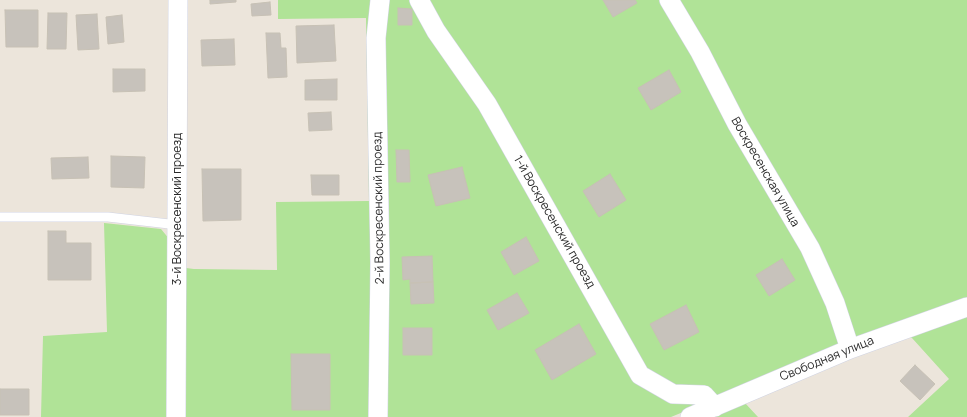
<!DOCTYPE html>
<meta charset="utf-8">
<style>
body{margin:0}
canvas{display:block;background:#ece5db}
</style>
<canvas width="967" height="417"></canvas>
<script>
const ctx = document.querySelector('canvas').getContext('2d');
ctx.lineJoin = 'round';
function fillPath(path, color) {
  ctx.fillStyle = color;
  ctx.fill(path, 'evenodd');
}
function shape(rows) {
  const path = new Path2D();
  for (const r of rows) {
    path.moveTo(r[0], r[1]);
    for (let i = 2; i < r.length; i += 2) path.lineTo(r[i], r[i + 1]);
  }
  return path;
}
function strokePath(path, color, width, dash) {
  ctx.strokeStyle = color;
  ctx.lineWidth = width;
  ctx.lineCap = dash ? 'butt' : 'round';
  ctx.setLineDash(dash || []);
  ctx.stroke(path);
}
function write(font, color, halo, rows, align = 'center') {
  ctx.font = font + ' Manrope,sans-serif';
  ctx.lineWidth = 3;
  ctx.setLineDash([]);
  ctx.textBaseline = 'middle';
  ctx.strokeStyle = halo;
  ctx.fillStyle = color;
  for (const [text, x, y, turn = 0] of rows) {
    ctx.save();
    ctx.translate(x, y);
    ctx.rotate((+turn || 0) * Math.PI / 180);
    ctx.textAlign = isNaN(turn) ? turn : align;
    if (halo) ctx.strokeText(text, 0, 0);
    ctx.fillText(text, 0, 0);
    ctx.restore();
  }
}
fillPath(shape([
 [278,0,967,0,967,417,908,417,949,379,912,338,894,325,671,417,41,417,43,336,107,332,104,223,161,229,170,240,170,266,194,269,277,270,276,202,369,201,366,18,278,19],
 [745,403,758,417,710,417]
]), '#b0e397');
const building = shape([
 [210,0,236,0,236,2,210,4,210,0],
 [603,0,635,0,637,3,613,17,603,0],
 [270,2,271,15,252,16,251,4,270,2],
 [398,8,412,9,412,25,398,25,398,8],
 [5,10,38,10,38,47,6,47,5,10],
 [48,13,67,13,66,49,47,49,48,13],
 [97,14,99,49,78,50,76,15,97,14],
 [122,15,124,42,108,44,106,17,122,15],
 [334,25,336,61,297,63,296,26,334,25],
 [266,33,280,33,281,48,286,48,287,77,268,78,266,33],
 [234,39,235,65,202,66,201,40,234,39],
 [113,69,145,69,145,91,113,92,113,69],
 [669,70,681,92,651,110,638,88,669,70],
 [337,79,337,100,305,100,305,80,337,79],
 [331,112,332,130,309,131,308,113,331,112],
 [396,150,409,150,410,182,397,182,396,150],
 [111,156,145,157,144,188,111,187,111,156],
 [88,157,89,178,52,179,51,158,88,157],
 [462,167,470,198,436,206,428,175,462,167],
 [202,169,241,169,241,220,203,221,202,169],
 [610,174,626,200,599,217,583,191,610,174],
 [311,175,339,175,339,195,312,195,311,175],
 [48,231,66,231,66,243,91,243,91,280,48,280,48,231],
 [526,237,539,261,514,275,501,252,526,237],
 [432,256,433,282,410,283,410,279,403,280,402,257,432,256],
 [782,259,795,280,769,296,756,275,782,259],
 [433,282,434,303,411,304,410,283,433,282],
 [517,293,529,313,498,330,487,310,517,293],
 [686,305,699,332,664,350,650,324,686,305],
 [579,324,596,354,552,380,535,350,579,324],
 [403,328,432,328,432,355,403,355,403,328],
 [291,354,330,354,330,410,292,410,291,354],
 [915,365,935,384,920,400,900,381,915,365],
 [0,389,29,389,29,415,0,415,0,389]
]);
fillPath(building, '#c7c2bb');
strokePath(building, '#c7c1b5', 1);
const service = shape([
 [0,217,108,217,178,225]
]);
const minor = shape([
 [419,0,436,31,487,104,640,375,673,394,704,395,715,407],
 [669,0,700,52,737,124,810,248,835,303,850,349],
 [176,417,178,0],
 [378,417,380,263,376,38,380,0],
 [690,417,850,349,967,307]
]);
strokePath(service, '#d0d3e2', 10);
strokePath(minor, '#d0d3e2', 20);
strokePath(service, '#fff', 9);
strokePath(minor, '#fff', 19);
write('12px', '#292929', '#fff', [
 ["Воскресенская улица",765,172,60],
 ["2-й Воскресенский проезд",379,208,-91],
 ["3-й Воскресенский проезд",178,209,-90],
 ["1-й Воскресенский проезд",554,222,60],
 ["Свободная улица",827,359,-22]
]);
</script>
